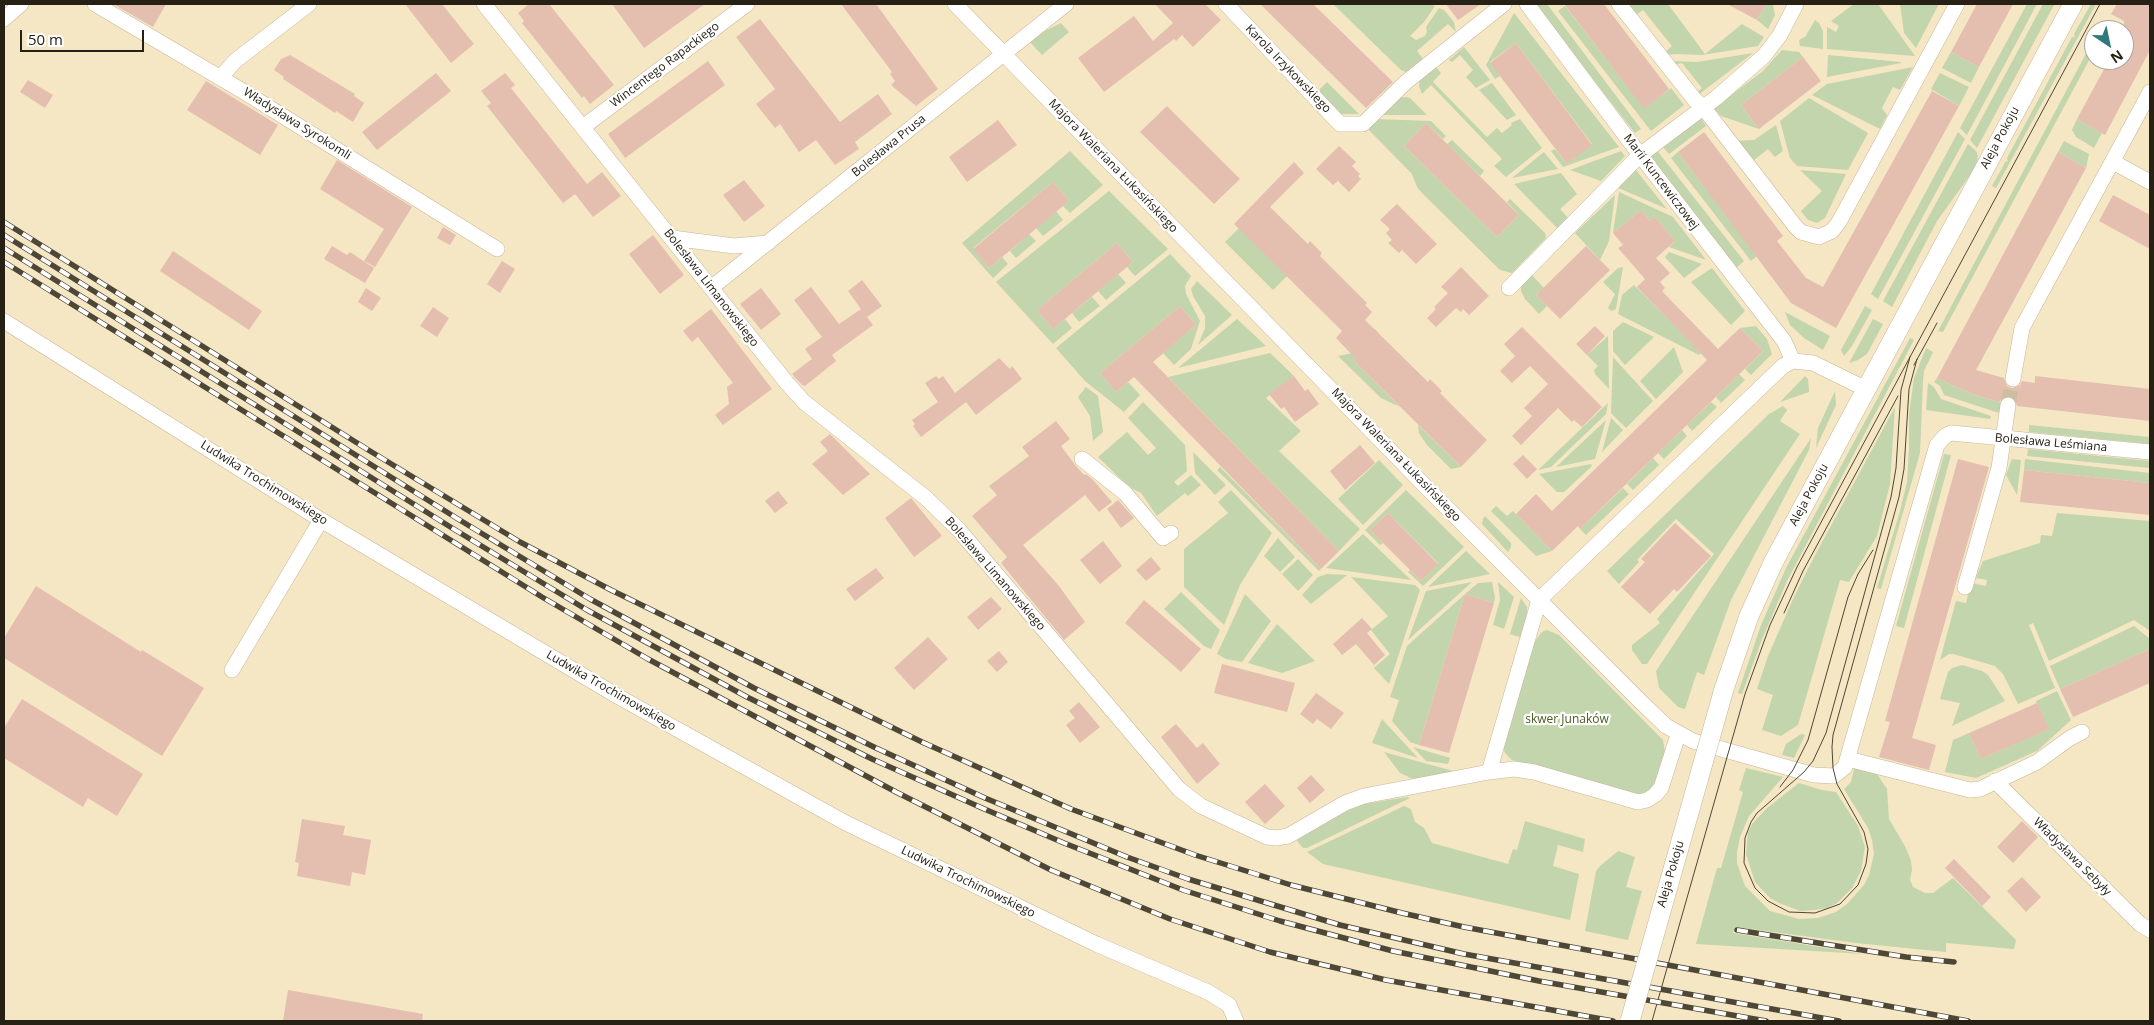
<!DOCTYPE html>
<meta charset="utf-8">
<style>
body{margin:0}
#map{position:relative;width:2154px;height:1025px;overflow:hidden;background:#f5e6c4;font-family:"Open Sans",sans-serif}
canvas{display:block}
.frame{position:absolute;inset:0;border:5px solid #262114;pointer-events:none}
.north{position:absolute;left:2084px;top:20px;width:50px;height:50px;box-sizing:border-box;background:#fff;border:1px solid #a8a6a1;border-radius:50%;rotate:146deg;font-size:14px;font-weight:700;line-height:20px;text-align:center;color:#262114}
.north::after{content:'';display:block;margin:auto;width:18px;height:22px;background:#30797c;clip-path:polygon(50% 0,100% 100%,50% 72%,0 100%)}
.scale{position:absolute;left:20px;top:30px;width:124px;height:22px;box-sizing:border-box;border:2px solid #262114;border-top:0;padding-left:6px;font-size:15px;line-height:18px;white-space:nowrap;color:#262114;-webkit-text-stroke:4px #fff;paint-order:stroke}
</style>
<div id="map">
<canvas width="2154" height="1025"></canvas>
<div class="frame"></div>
<div class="north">N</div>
<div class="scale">50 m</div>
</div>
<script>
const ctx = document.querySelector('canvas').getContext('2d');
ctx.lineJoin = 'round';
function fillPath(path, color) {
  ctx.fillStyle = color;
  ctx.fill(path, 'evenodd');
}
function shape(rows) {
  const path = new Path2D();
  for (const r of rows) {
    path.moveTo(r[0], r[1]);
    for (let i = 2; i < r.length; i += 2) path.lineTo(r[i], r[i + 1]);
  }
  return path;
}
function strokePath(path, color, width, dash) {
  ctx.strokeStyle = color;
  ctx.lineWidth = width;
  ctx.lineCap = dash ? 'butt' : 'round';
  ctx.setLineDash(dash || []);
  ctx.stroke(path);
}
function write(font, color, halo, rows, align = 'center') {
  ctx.font = font + ' "Open Sans",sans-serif';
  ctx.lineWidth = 4.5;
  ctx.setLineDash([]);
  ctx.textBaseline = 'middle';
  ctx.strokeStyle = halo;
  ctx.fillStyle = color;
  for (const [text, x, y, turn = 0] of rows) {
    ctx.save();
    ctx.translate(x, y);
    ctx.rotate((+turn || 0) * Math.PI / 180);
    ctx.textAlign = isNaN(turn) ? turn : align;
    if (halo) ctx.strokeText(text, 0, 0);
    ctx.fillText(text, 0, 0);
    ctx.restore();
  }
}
fillPath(shape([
 [1333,4,1430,4,1435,6,1424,22,1410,36,1416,40,1425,36,1427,32,1426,27,1439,8,1444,10,1454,22,1456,32,1448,24,1417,51,1423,59,1411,72,1406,72,1401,70],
 [1536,4,1547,4,1641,129,1635,133,1541,13],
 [1622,4,1668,4,1705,54,1742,24,1764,37,1758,46,1702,55,1676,54,1665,55,1664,53,1672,46,1643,10,1633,17],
 [1766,4,1773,5,1775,15,1768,29,1757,20],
 [1854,4,1878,4,1915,56,1827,49,1827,27,1836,32,1839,26,1831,21],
 [1900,4,1939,4,1916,48,1904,33],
 [2027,4,2037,4,1967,135,1960,128],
 [2043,4,2054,5,1977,148,1970,140],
 [2091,4,2096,4,1996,188,1992,186,2006,161,2008,162,2007,158,2072,37,2075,37,2074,34],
 [1565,6,1644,108,1671,88,1684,105,1651,131,1558,11],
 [1514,13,1619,147,1563,167,1551,151,1555,149,1567,164,1592,144,1516,43,1490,62,1500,76,1495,79,1486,65],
 [1815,20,1819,23,1823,31,1823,49,1800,46,1799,40,1805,37],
 [1061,23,1069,32,1042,55,1030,42,1043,32],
 [1464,47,1490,80,1476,88,1466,77,1473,70,1460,55,1452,62,1449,60],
 [1782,50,1799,52,1803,57,1741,105,1759,129,1721,116,1714,108,1763,71],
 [2088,50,2093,53,1943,332,1938,331],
 [1951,52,1979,67,1971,83,1942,68],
 [1753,53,1698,95,1696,93,1702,88,1682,63,1674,65,1670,61,1697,62],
 [1828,55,1901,62,1901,63,1827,77],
 [1435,66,1441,73,1433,82,1487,137,1497,128,1502,133,1512,125,1511,123,1520,119,1542,148,1506,177,1494,166,1502,159,1431,85,1422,94,1419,86,1420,78],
 [1913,67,1900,90,1893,87,1882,108,1887,115,1880,129,1812,95,1827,84],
 [1940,73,1969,87,1959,106,1931,89],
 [1327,82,1359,114,1340,114,1316,93],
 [1492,83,1516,115,1507,120,1479,90],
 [1406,97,1410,98,1427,115,1378,115,1396,98],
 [1809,98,1868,133,1848,170,1797,166,1790,158,1780,121],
 [1701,118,1706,126,1669,154,1663,147],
 [1375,119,1431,121,1446,136,1443,139,1426,123,1404,146,1497,237,1519,215,1507,202,1510,199,1545,233,1546,238,1512,273,1500,270,1422,193,1417,187,1412,174,1366,127],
 [2077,119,2102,133,2094,148,2076,137,2072,130],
 [1776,125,1783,151,1775,157,1768,149,1750,163,1734,141,1754,140],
 [1958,132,1965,139,1878,299,1871,294],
 [1452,140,1484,171,1480,176,1447,144],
 [2064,141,2089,154,2086,168,2058,152],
 [1968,144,1977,152,1978,164,1937,221,1892,307,1883,301],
 [1655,148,1744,261,1735,269,1648,154],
 [1070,151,1103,185,1070,213,1063,206,1069,201,1053,182,973,248,989,268,1002,257,1008,264,993,278,962,243],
 [1621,151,1625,156,1601,181,1570,170],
 [1544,152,1558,169,1512,178],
 [1678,152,1757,256,1751,261,1671,158],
 [1635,169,1667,209,1616,187],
 [1800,170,1846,174,1825,218,1817,223,1808,220,1801,211,1822,191],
 [1561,173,1577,194,1560,209,1569,219,1558,229,1514,184],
 [1109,191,1168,249,1135,276,1127,267,1133,262,1117,243,1037,310,1053,329,1065,319,1072,328,1053,344,996,282],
 [1619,192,1673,217,1706,260,1669,247,1675,241,1655,217,1650,221,1641,210,1613,233],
 [1615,195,1609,241,1600,260,1575,233],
 [1056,211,1063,220,1043,236,1036,228],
 [1239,228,1287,276,1273,290,1225,242],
 [1029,234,1036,241,1016,258,1010,251],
 [1669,252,1702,264,1684,278,1665,257],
 [1170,254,1191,276,1185,286,1186,294,1200,321,1191,349,1174,365,1163,353,1196,325,1180,306,1100,373,1116,392,1128,382,1140,395,1124,412,1085,381,1056,348],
 [1623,267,1616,309,1611,311,1608,308,1615,294,1603,282,1618,268],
 [1712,268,1745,311,1731,325,1691,282],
 [1529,272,1544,288,1536,295,1547,306,1539,314,1525,299,1521,291,1521,286],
 [1118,274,1126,283,1106,300,1098,291],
 [1197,281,1232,315,1198,345,1205,328,1205,316,1193,296,1191,289],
 [1634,285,1664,315,1701,353,1699,355,1618,314,1622,295],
 [1092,297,1100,306,1079,322,1072,313],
 [1865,306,1872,310,1852,346,1844,356,1841,350],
 [1785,312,1830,336,1823,350,1804,338,1790,325],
 [1237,319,1266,346,1178,368],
 [1873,319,1883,324,1867,354,1858,360,1849,363],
 [1623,322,1654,337,1625,365,1613,351,1613,331],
 [1756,326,1767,339,1772,354,1751,375,1745,369,1763,351,1740,328],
 [1375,329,1380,335,1354,361,1400,407,1381,398,1338,356,1352,353],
 [1608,336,1609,389,1595,374,1594,370,1598,366,1587,355],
 [1910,338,1914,340,1787,581,1761,642,1742,694,1738,693,1761,625,1786,568],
 [1674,347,1683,372,1656,399,1640,381],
 [1926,348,1933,352,1924,371,1923,381,1920,453,1881,589,1877,588,1900,511,1907,482,1909,449,1909,415,1914,378],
 [1270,353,1294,376,1266,398,1301,431,1279,451,1360,529,1339,551,1168,377],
 [1613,357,1653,401,1626,428,1611,413],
 [1739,374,1745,380,1721,403,1716,397],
 [1805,376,1808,379,1809,392,1780,402],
 [1937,378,1972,394,2002,403,1999,413,1944,395,1940,386,1934,382],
 [1928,383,1934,387,1941,399,1991,416,1990,419,1926,410],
 [1086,387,1098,396,1103,432,1093,441,1090,416,1078,397],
 [1835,391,1836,405,1816,448,1818,428],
 [1143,402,1185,445,1187,471,1174,482,1178,486,1191,475,1201,485,1188,496,1185,493,1157,516,1141,493,1129,487,1098,457,1127,432,1148,455,1156,448,1128,418],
 [1711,402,1717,407,1692,431,1687,425],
 [1608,403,1606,414,1551,467,1538,470],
 [1783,406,1787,410,1780,421,1800,434,1647,664,1642,664,1632,650,1632,645,1660,623,1657,619,1714,554,1676,519,1637,560,1639,562,1619,584,1607,571,1769,414],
 [1895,407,1890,484,1877,536,1849,582,1840,580,1798,725,1781,736,1762,730,1773,695,1757,689,1768,656,1793,599,1813,559],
 [1611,418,1623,430,1602,452],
 [1606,420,1595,459,1556,467],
 [1418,425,1461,467,1451,469,1427,445,1419,433],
 [2029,425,2150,437,2150,444,2029,432],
 [1682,430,1687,436,1664,459,1658,453],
 [1811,438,1809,450,1731,600,1704,675,1697,672,1685,709,1678,707,1659,688,1656,671],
 [2028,449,2150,461,2150,468,2027,456],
 [1193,452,1226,485,1215,495,1195,473],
 [1944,454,1951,455,1904,628,1896,626],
 [1653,458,1659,465,1633,490,1627,484],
 [2012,459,2021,460,2017,495,2006,475],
 [2025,459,2150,473,2150,483,2024,470],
 [1379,460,1403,485,1363,525,1338,499],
 [1591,464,1592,466,1564,492,1557,492,1539,474],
 [1220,467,1321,569,1319,571,1217,470],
 [1623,488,1629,494,1586,535,1580,529],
 [1231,490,1272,533,1240,585,1224,625,1184,587,1184,549,1228,513,1218,502],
 [1406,490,1464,547,1423,586,1408,572,1410,570,1421,581,1438,563,1388,513,1370,530,1383,543,1380,545,1365,530],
 [1496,506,1507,516,1513,511,1552,551,1536,556,1491,511],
 [2057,513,2150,521,2150,631,2134,620,2049,661,2033,623,2029,625,2055,688,2018,704,2003,674,1995,666,1953,654,1949,654,1940,660,1956,601,1966,603,1971,583,1986,586,1987,580,1976,578,1983,561,2040,543,2041,535,2052,536],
 [1485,516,1511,543,1511,547,1508,552,1482,524,1483,519],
 [1363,534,1411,580,1326,568],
 [1278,538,1295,557,1280,572,1264,556],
 [1466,551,1490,574,1428,587],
 [1298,559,1313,575,1298,591,1282,574],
 [1327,574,1347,575,1311,604,1302,595,1318,577],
 [1351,577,1415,585,1420,590,1389,684,1374,668,1390,654,1371,630,1388,616],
 [1472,582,1408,640,1426,591],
 [1492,582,1495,598,1494,603,1465,594,1419,745,1410,742,1392,721,1399,700,1390,697,1407,646,1465,594,1478,583],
 [1498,582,1514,597,1504,629,1493,625,1500,600],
 [1181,592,1220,630,1211,649,1204,646,1164,609],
 [1245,594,1271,621,1242,662,1226,659,1217,654],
 [1521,598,1527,607,1527,614,1522,638,1510,634],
 [1277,624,1315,661,1282,673,1248,663],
 [2134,626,2150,639,2150,649,2060,689,2050,666],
 [1547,630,1559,635,1663,740,1665,752,1656,782,1652,788,1644,793,1629,795,1512,760,1505,753,1503,747,1534,642,1542,632],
 [1962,665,1982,671,1988,675,2005,701,1952,726,1960,703,1940,699,1948,672,1952,668],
 [2057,691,2071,720,2037,751,1976,778,1945,772,1953,740,1969,733,1981,759,2048,729,2036,701],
 [1382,719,1418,758,1372,743],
 [1801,734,1805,735,1794,758,1782,755,1786,744],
 [1413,747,1450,758,1448,764,1426,761],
 [1384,752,1453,771,1442,775,1413,779,1400,773],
 [1746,768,1783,777,1749,816,1740,837,1737,852,1737,863,1745,886,1770,911,1799,919,1818,918,1836,912,1847,904,1864,885,1869,875,1874,854,1872,840,1868,828,1844,789,1851,782,1854,769,1862,768,1875,771,1887,789,1889,819,1906,848,1911,861,1912,870,1910,880,1913,887,1925,893,1933,893,1953,878,2016,940,2014,949,1946,943,1946,952,1856,943,1735,927,1733,933,1863,954,1696,944,1717,868,1721,868,1743,792,1739,790],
 [1799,783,1822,790,1836,792,1858,826,1865,847,1861,871,1852,888,1837,903,1827,908,1814,910,1800,911,1779,903,1770,898,1755,882,1746,854,1748,833,1752,824,1767,808],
 [1407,797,1410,798,1307,848,1303,848,1297,841,1298,838,1320,822,1364,804],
 [1404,806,1411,809,1415,822,1424,828,1432,843,1508,864,1513,849,1517,850,1525,821,1585,839,1583,852,1558,845,1553,866,1579,874,1570,920,1323,864,1307,852],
 [1618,851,1635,857,1626,887,1642,891,1628,940,1585,931,1596,871,1600,866]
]), '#c3d5ad');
fillPath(shape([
 [113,4,166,4,153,27],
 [405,4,442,4,474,44,451,63],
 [529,4,549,4,614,85,590,104,584,96,582,98,522,23,524,21,518,13],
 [612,4,705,4,644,48],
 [841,4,876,4,938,89,916,106,891,85,895,81,890,74,892,72],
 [1155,4,1205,4,1221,20,1193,47,1182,35,1176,41,1174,39,1104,92,1078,58,1134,16,1153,41,1173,23],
 [1260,4,1313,4,1393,82,1366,108],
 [1446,4,1481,4,1458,20],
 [1564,4,1604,4,1669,89,1644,109],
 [1727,4,1766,4,1757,20],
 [1977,4,2013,4,1979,67,1951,52],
 [2117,4,2150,4,2150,50,2105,135,2077,119,2109,60,2124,60,2124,21,2111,14],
 [760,19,840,122,878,94,892,114,855,142,859,149,835,165,816,140,799,152,780,124,775,128,756,104,775,89,736,37],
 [1516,43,1592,145,1567,164,1490,63],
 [290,55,355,94,354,96,364,103,353,122,336,111,335,113,283,79,284,77,274,70,281,59],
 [1803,57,1821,81,1759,129,1741,105],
 [708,61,725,85,625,158,608,134],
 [436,73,451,91,377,150,362,132],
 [505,73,515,85,511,88,587,184,602,172,621,196,593,217,575,194,563,203,487,106,491,103,481,91],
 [28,80,53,95,45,108,20,92],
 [206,81,278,125,260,155,187,110],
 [1932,91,1959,106,1836,328,1791,303,1678,152,1704,132,1783,236,1777,241,1806,278,1823,287],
 [1167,106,1240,179,1214,204,1140,132],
 [998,120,1017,145,967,182,949,157],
 [1426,123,1519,215,1497,237,1404,146],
 [1339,146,1356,162,1352,166,1360,174,1358,176,1361,179,1349,192,1338,181,1333,185,1316,169],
 [2058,152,2086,168,1976,370,2004,378,2007,386,2012,388,2020,385,2022,381,2035,383,2035,376,2150,389,2150,421,2017,406,2014,398,2009,396,2004,397,1999,402,1972,394,1937,378],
 [337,160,412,207,375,267,364,261,384,229,320,189],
 [1294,162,1304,173,1270,207,1308,244,1310,241,1322,253,1320,256,1367,303,1365,305,1372,312,1365,320,1428,382,1430,379,1442,391,1440,393,1487,440,1461,467,1354,361,1356,359,1336,338,1342,331,1234,224],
 [744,180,765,206,744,222,723,195],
 [1053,182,1069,201,989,268,973,249],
 [2113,195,2150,215,2150,249,2099,221],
 [1397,204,1437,244,1416,264,1402,250,1399,253,1388,243,1392,240,1386,233,1390,229,1380,220],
 [1641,210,1650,221,1655,217,1675,241,1656,258,1670,273,1660,282,1665,288,1662,291,1718,349,1740,328,1763,351,1580,529,1578,526,1552,551,1516,514,1536,494,1552,511,1707,360,1637,287,1645,279,1618,248,1623,245,1613,233],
 [443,227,456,235,450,245,437,238],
 [653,235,684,275,660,294,629,254],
 [1117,243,1133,262,1053,329,1037,310],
 [332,246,347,255,350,252,374,268,365,283,324,259],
 [1586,246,1610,270,1560,319,1536,295],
 [173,251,262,311,249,330,160,271],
 [502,261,515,269,500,293,487,284],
 [1461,267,1489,296,1469,315,1463,309,1461,312,1456,308,1436,327,1427,318,1436,309,1434,307,1448,293,1441,287],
 [862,280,882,306,867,317,873,325,832,355,836,361,805,386,802,385,792,374,812,359,805,349,822,337,794,300,811,287,839,324,861,309,848,291],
 [366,288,381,298,372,311,358,302],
 [761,288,781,314,761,330,740,304],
 [1180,306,1196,325,1153,362,1339,551,1321,569,1134,377,1116,392,1100,373],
 [433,307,449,318,437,337,420,326],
 [711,309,772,389,723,425,715,415,729,404,727,387,733,383,698,337,692,342,683,331],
 [1595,326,1605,336,1587,355,1576,344],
 [1522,327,1602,407,1582,427,1574,420,1572,422,1558,408,1521,445,1512,436,1532,416,1524,408,1548,384,1530,366,1512,383,1500,371,1515,356,1504,344],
 [999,358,1010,369,1012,366,1022,379,976,415,966,402,921,437,913,426,915,424,912,420,938,402,925,383,936,376,939,379,943,376,955,393],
 [1294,376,1305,391,1308,389,1319,404,1295,422,1284,407,1281,409,1269,394],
 [1056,421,1070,439,1061,446,1076,466,1084,475,1086,474,1093,480,1112,502,1099,512,1085,495,1023,545,1059,586,1085,622,1064,640,1001,563,1007,557,972,516,997,495,989,486,1029,456,1022,447],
 [830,434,870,474,843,495,812,464,828,451,820,442],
 [1360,445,1375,463,1345,490,1330,471],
 [1523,455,1537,469,1527,479,1513,464],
 [1958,459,1989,467,1912,738,1936,745,1929,770,1879,757,1890,722,1885,721],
 [2024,470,2150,483,2150,515,2020,502],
 [778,491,788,503,775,513,765,501],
 [911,498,942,536,914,557,885,518],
 [1118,500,1134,518,1121,528,1107,509],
 [1388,513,1438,564,1421,581,1370,530],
 [1675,523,1711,556,1677,592,1674,589,1650,614,1621,587,1645,562,1641,559],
 [1103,541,1122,566,1100,584,1080,560],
 [1151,557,1161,569,1146,581,1136,570],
 [876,568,884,578,855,601,846,589],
 [36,586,141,652,142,650,204,688,162,756,4,658,4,638],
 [1465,594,1494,603,1449,753,1419,745],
 [991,597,1002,609,978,630,967,617],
 [1144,600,1201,649,1181,672,1125,623],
 [1362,618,1372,629,1367,633,1385,655,1374,665,1356,644,1342,655,1333,644],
 [928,637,948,659,914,690,894,668],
 [2150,649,2150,683,2073,717,2060,689],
 [999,651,1008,662,997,672,987,661],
 [1222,664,1295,683,1287,712,1214,693],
 [1316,693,1344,713,1331,729,1317,719,1313,724,1300,714],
 [22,699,143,774,117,816,88,798,83,807,4,758,4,728],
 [1079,702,1100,727,1080,743,1066,725,1075,718,1069,711],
 [2037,703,2049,729,1981,759,1969,733],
 [1176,724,1197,748,1203,743,1220,764,1197,784,1161,737],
 [1311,775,1325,790,1310,803,1297,788],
 [1265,784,1285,806,1265,824,1245,802],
 [302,819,345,826,343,835,371,840,365,875,352,872,350,886,297,876,299,863,295,862],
 [2022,821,2038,837,2013,863,1997,847],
 [1954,859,1991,897,1982,906,1945,868],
 [2022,877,2041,897,2026,912,2007,891],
 [288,990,423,1014,422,1021,283,1021]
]), '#e4bfb0');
strokePath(shape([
 [2008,405,2013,379]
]), '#ccbfa1', 15, [15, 8]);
const minor = shape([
 [95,4,241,90,497,249],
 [484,4,787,383,804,402,926,498,959,530,1179,789,1201,806,1267,837,1276,838,1288,836,1345,803,1364,796,1489,772,1514,769,1534,772,1638,802,1647,800,1655,795,1661,788,1678,735],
 [955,4,1429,490,1639,700,1666,726,1693,741,1814,775,1834,776,1845,767,1937,445,1945,436,1951,433,2150,452],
 [1226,4,1340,124,1363,124,1406,82,1504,4],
 [1527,4,1640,155,1784,341,1793,361],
 [1619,4,1695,100,1703,107,1795,226,1801,232,1819,237,1832,231,1839,222,1957,4],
 [4,19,21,4],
 [221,77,235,61,309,4],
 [583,127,747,4],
 [2113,162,2150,182],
 [672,238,734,246,768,243],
 [711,288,1066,4],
 [1509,288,1640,155,1716,98,1764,56,1780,35,1796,4],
 [4,321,321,520,619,697,844,822,1096,944,1208,992,1229,1005,1236,1021],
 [2013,379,2022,328,2150,92],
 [1082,459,1125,493,1163,538,1171,533],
 [1965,587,1999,468,2008,405],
 [1539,600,1783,366,1793,361,1813,363,1866,389],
 [232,670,321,520],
 [1848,759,1970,790,1980,789,2037,762,2070,738,2082,732],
 [1489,772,1539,600],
 [1995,781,2140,924,2150,930]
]);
const tertiary = shape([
 [1724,689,1749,616,1774,561,2073,4]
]);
strokePath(minor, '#c7b898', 16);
strokePath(tertiary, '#c7b898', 20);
strokePath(minor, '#fff', 15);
strokePath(tertiary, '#fff', 19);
strokePath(shape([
 [1910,357,1901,390,1896,468,1891,497,1826,733,1813,761,1804,772,1757,813,1751,822,1745,838,1744,863,1755,888,1768,901,1789,912,1815,913,1840,904,1858,885,1866,864,1868,849,1864,832,1837,784,1833,768,1832,747,1833,735,1899,497,1904,469,1909,389,1917,359],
 [1914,365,1937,323],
 [1784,613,1803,571,1898,396],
 [1780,787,1793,770,1808,740,1848,597,1858,574,1873,550],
 [1652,1021,1745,694,1770,625,1797,567,2100,4]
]), '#4e4736', 1);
const rail = shape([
 [4,222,370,451,520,542,611,590,922,742,1071,809,1195,855,1291,885,1402,913,1464,927,1968,1021],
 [4,235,458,519,590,599,754,688,876,748,985,798,1127,857,1188,879,1340,925,1464,954,1839,1021],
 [4,248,452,528,587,610,747,697,872,759,982,808,1064,843,1183,890,1280,921,1393,951,1539,981,1766,1021],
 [4,262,542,597,648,659,896,792,1051,870,1170,919,1270,952,1386,980,1613,1021],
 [1737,930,1906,957,1954,962]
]);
strokePath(rail, '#4e4736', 5.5);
strokePath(rail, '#fff', 4, [11]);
const tertiaryBridge = shape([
 [1630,1021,1724,689]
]);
strokePath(tertiaryBridge, '#c7b898', 20, []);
strokePath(tertiaryBridge, '#fff', 19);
write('12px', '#262114', '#fff', [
 ["Wincentego Rapackiego",665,65,-37],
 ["Karola Irzykowskiego",1288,69,46],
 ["Władysława Syrokomli",297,124,32],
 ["Aleja Pokoju",2000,138,-62],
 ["Bolesława Prusa",889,146,-39],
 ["Majora Waleriana Łukasińskiego",1113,166,46],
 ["Marii Kuncewiczowej",1661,182,53],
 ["Bolesława Limanowskiego",711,288,52],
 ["Bolesława Leśmiana",2051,443,5],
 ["Majora Waleriana Łukasińskiego",1396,455,46],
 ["Ludwika Trochimowskiego",264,483,32],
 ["Aleja Pokoju",1809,495,-62],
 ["Bolesława Limanowskiego",995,574,49],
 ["Ludwika Trochimowskiego",611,691,30],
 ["Władysława Sebyły",2072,857,45],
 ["Aleja Pokoju",1671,874,-74],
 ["Ludwika Trochimowskiego",968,882,26]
]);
write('12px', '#48601d', '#fff', [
 ["skwer Junaków",1567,720]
]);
</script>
